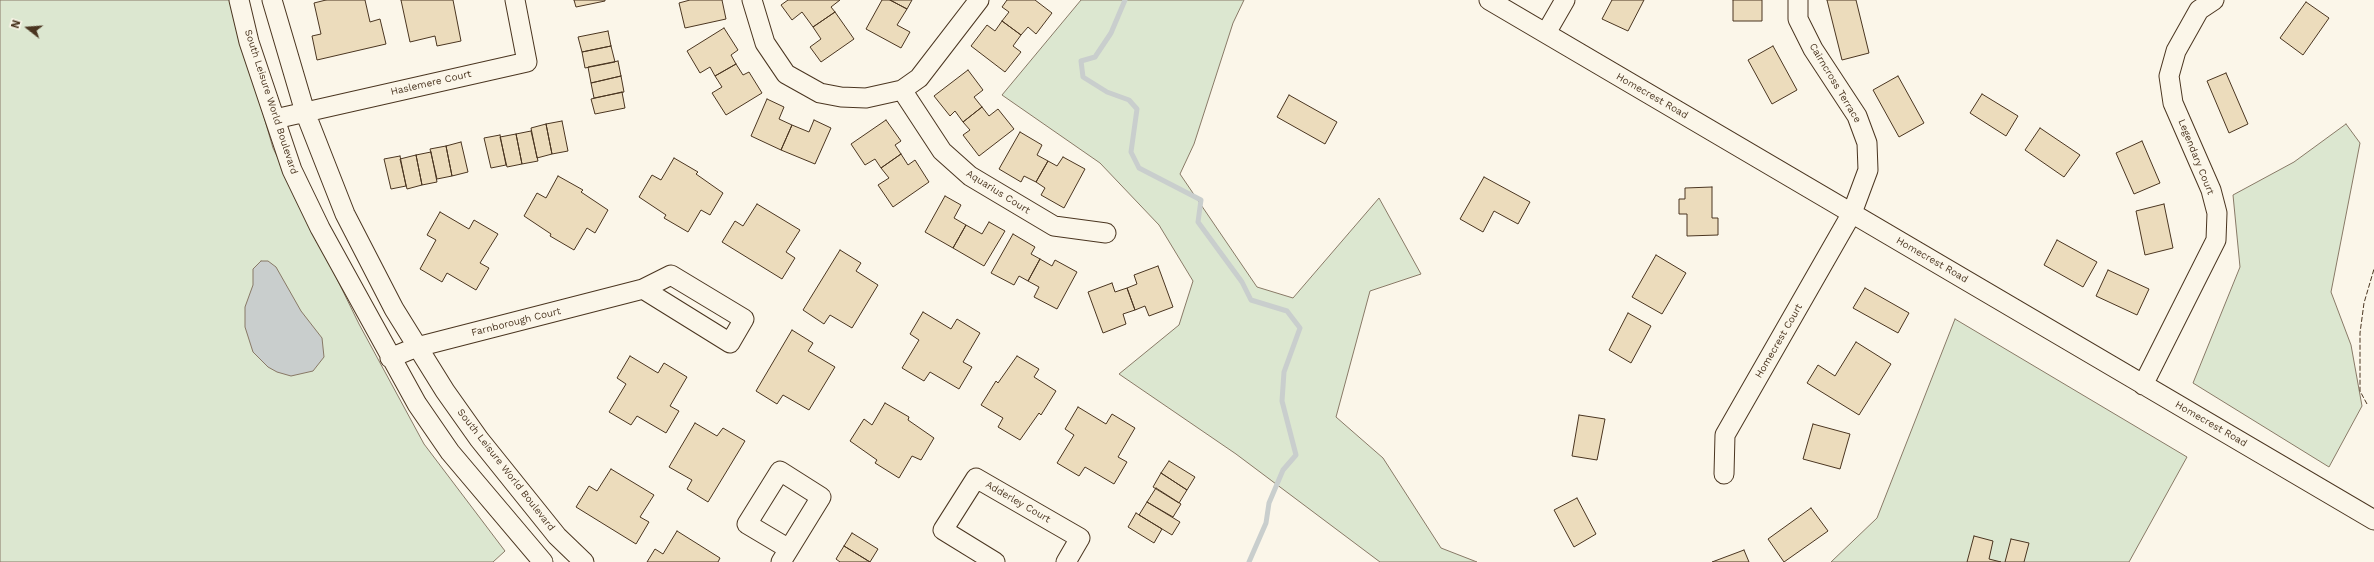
<!DOCTYPE html>
<style>
body{margin:0}
#map{position:relative;width:2374px;height:562px;overflow:hidden;background:#fbf6e9;font-family:"Work Sans",sans-serif}
canvas{display:block}
.north{position:absolute;left:8px;top:8px;width:40px;height:40px;-webkit-text-stroke:3px #fbf6e9;paint-order:stroke;rotate:287deg;font-size:11px;font-weight:700;line-height:16px;text-align:center;color:#4a3520}
.north::after{content:'';display:block;margin:auto;width:14px;height:18px;background:#4a3520;clip-path:polygon(50% 0,100% 100%,50% 72%,0 100%)}
</style>
<div id="map">
<canvas width="2374" height="562"></canvas>
<div class="north">N</div>
</div>
<script>
const ctx = document.querySelector('canvas').getContext('2d');
ctx.lineJoin = 'round';
function fillPath(path, color) {
  ctx.fillStyle = color;
  ctx.fill(path, 'evenodd');
}
function shape(rows) {
  const path = new Path2D();
  for (const r of rows) {
    path.moveTo(r[0], r[1]);
    for (let i = 2; i < r.length; i += 2) path.lineTo(r[i], r[i + 1]);
  }
  return path;
}
function strokePath(path, color, width, dash) {
  ctx.strokeStyle = color;
  ctx.lineWidth = width;
  ctx.lineCap = dash ? 'butt' : 'round';
  ctx.setLineDash(dash || []);
  ctx.stroke(path);
}
function write(font, color, halo, rows, align = 'center') {
  ctx.font = font + ' "Work Sans",sans-serif';
  ctx.lineWidth = 3;
  ctx.setLineDash([]);
  ctx.textBaseline = 'middle';
  ctx.strokeStyle = halo;
  ctx.fillStyle = color;
  for (const [text, x, y, turn = 0] of rows) {
    ctx.save();
    ctx.translate(x, y);
    ctx.rotate((+turn || 0) * Math.PI / 180);
    ctx.textAlign = isNaN(turn) ? turn : align;
    if (halo) ctx.strokeText(text, 0, 0);
    ctx.fillText(text, 0, 0);
    ctx.restore();
  }
}
const green = shape([
 [0,0,230,0,273,148,359,324,424,444,505,551,493,562,0,562,0,0],
 [1081,0,1244,0,1233,23,1194,144,1180,174,1257,287,1293,298,1379,198,1421,274,1370,291,1336,417,1383,458,1441,548,1477,562,1380,562,1236,454,1119,374,1179,325,1193,281,1159,225,1100,163,1002,95,1081,0],
 [2346,124,2360,143,2331,292,2351,345,2362,406,2329,467,2193,383,2240,267,2233,195,2294,162,2346,124],
 [1955,319,2187,457,2129,562,1831,562,1877,518,1955,319]
]);
fillPath(green, '#dce7d0');
strokePath(green, '#887966', 1);
const water = shape([
 [261,261,268,261,276,267,301,311,322,338,324,357,313,371,291,376,277,372,268,367,253,352,245,327,245,307,253,285,253,269,261,261]
]);
fillPath(water, '#c9cecd');
strokePath(water, '#887966', 1);
strokePath(shape([
 [1125,0,1111,33,1095,57,1081,61,1083,77,1107,92,1129,100,1137,109,1131,152,1139,168,1201,200,1198,222,1242,282,1251,300,1287,311,1300,328,1284,372,1282,401,1296,455,1283,470,1269,503,1266,523,1249,562]
]), '#c9cecd', 5);
const building = shape([
 [326,0,365,0,370,22,380,19,386,44,317,60,312,36,321,34,314,3,326,0],
 [401,0,453,0,461,41,437,46,435,36,410,42,401,0],
 [574,0,605,0,605,1,576,7,574,0],
 [722,0,726,19,685,28,679,3,690,0,722,0],
 [788,0,840,0,831,7,835,12,813,27,802,12,792,20,781,5,788,0],
 [882,0,890,0,907,9,897,25,910,32,901,48,866,29,882,0],
 [890,0,912,0,907,9,890,0],
 [1007,0,1035,0,1052,13,1036,34,1028,27,1021,35,1002,21,1009,12,1002,7,1007,0],
 [1612,0,1644,0,1628,31,1602,19,1612,0],
 [1733,0,1762,0,1762,21,1733,21,1733,0],
 [1827,0,1856,0,1869,53,1842,60,1827,0],
 [2306,2,2329,18,2303,55,2280,38,2306,2],
 [835,12,854,39,821,62,810,47,821,39,813,27,835,12],
 [1002,21,1021,35,1013,46,1021,52,1005,72,971,46,987,25,995,31,1002,21],
 [724,28,738,50,731,55,736,64,715,76,710,67,700,73,687,51,724,28],
 [608,31,611,46,582,52,578,37,608,31],
 [611,46,615,62,585,68,582,52,611,46],
 [1773,46,1797,90,1772,104,1748,60,1773,46],
 [618,61,621,76,591,83,588,67,618,61],
 [736,64,743,75,749,72,762,93,726,115,712,93,722,87,715,76,736,64],
 [968,70,983,90,974,97,982,107,963,122,955,111,950,116,934,96,968,70],
 [2226,73,2248,124,2229,133,2207,81,2226,73],
 [621,76,624,92,594,98,591,83,621,76],
 [1898,76,1924,123,1899,137,1873,90,1898,76],
 [622,92,625,108,595,114,591,99,622,92],
 [1982,94,2018,116,2006,136,1970,113,1982,94],
 [1289,95,1337,122,1325,144,1277,117,1289,95],
 [767,99,784,107,779,119,792,125,781,150,751,136,767,99],
 [982,107,989,116,998,109,1014,129,979,156,963,135,970,130,963,122,982,107],
 [814,120,831,128,815,164,781,150,792,125,809,132,814,120],
 [886,120,901,141,895,145,901,154,881,168,875,159,865,165,851,144,886,120],
 [562,121,568,151,552,154,546,124,562,121],
 [546,124,552,154,537,158,531,128,546,124],
 [2040,128,2080,155,2064,177,2025,150,2040,128],
 [531,131,538,161,522,164,516,134,531,131],
 [1020,132,1042,145,1037,155,1048,161,1036,182,1024,176,1021,182,999,169,1020,132],
 [516,134,522,164,507,167,500,137,516,134],
 [500,135,506,165,491,168,484,138,500,135],
 [2142,141,2160,183,2134,194,2116,153,2142,141],
 [461,142,468,172,452,176,446,146,461,142],
 [446,146,452,176,437,179,430,149,446,146],
 [431,152,437,182,422,185,416,155,431,152],
 [901,154,908,165,915,160,929,182,893,207,878,185,889,178,881,168,901,154],
 [416,155,422,185,407,189,400,159,416,155],
 [400,156,406,186,391,189,384,159,400,156],
 [1063,157,1085,169,1064,208,1041,195,1045,188,1036,182,1048,161,1057,166,1063,157],
 [674,158,698,172,696,174,723,193,710,215,701,210,688,232,664,218,666,215,639,197,652,175,661,180,674,158],
 [558,176,583,190,581,192,608,210,595,233,587,228,574,250,550,236,551,234,524,216,537,193,546,198,558,176],
 [1484,177,1530,202,1518,224,1494,211,1483,232,1460,219,1484,177],
 [1712,187,1712,218,1718,218,1718,235,1687,236,1687,214,1679,214,1679,199,1685,199,1685,188,1712,187],
 [945,196,961,205,954,218,966,225,953,248,925,232,945,196],
 [757,204,800,230,786,252,795,258,782,279,722,242,735,221,743,226,757,204],
 [2164,204,2173,248,2145,255,2136,211,2164,204],
 [440,212,469,229,474,220,498,234,480,263,489,268,476,290,447,273,442,282,420,269,436,240,427,235,440,212],
 [989,222,1005,231,984,266,953,248,966,225,982,234,989,222],
 [1013,234,1035,247,1031,254,1040,259,1028,281,1019,276,1014,285,991,273,1013,234],
 [2057,240,2097,262,2083,287,2044,265,2057,240],
 [840,250,861,263,856,271,878,285,852,328,830,315,824,324,803,310,840,250],
 [1656,255,1686,273,1662,314,1632,297,1656,255],
 [1040,259,1052,266,1055,260,1077,272,1057,309,1034,297,1039,287,1028,281,1040,259],
 [1158,266,1173,307,1149,316,1145,306,1135,310,1127,288,1137,284,1134,275,1158,266],
 [2108,270,2149,289,2137,315,2096,296,2108,270],
 [1112,283,1115,292,1127,288,1135,310,1123,314,1126,324,1103,333,1088,292,1112,283],
 [1865,288,1909,313,1898,333,1853,308,1865,288],
 [923,312,951,329,957,319,980,333,963,362,972,367,959,389,930,372,924,381,902,368,919,340,910,334,923,312],
 [1628,313,1651,326,1631,363,1609,350,1628,313],
 [792,330,813,343,808,351,835,367,809,410,783,395,777,404,756,391,792,330],
 [1856,342,1891,364,1859,415,1807,383,1818,365,1835,376,1856,342],
 [630,356,658,373,664,363,687,377,670,406,679,411,666,433,637,416,631,425,609,412,626,384,617,378,630,356],
 [1017,356,1039,369,1034,377,1056,391,1041,415,1039,413,1020,440,998,427,1003,418,981,405,996,381,998,383,1017,356],
 [885,403,909,417,908,420,934,438,921,460,912,456,899,478,875,463,877,460,850,441,864,419,872,425,885,403],
 [1078,407,1106,424,1112,414,1135,428,1118,457,1127,462,1114,484,1085,467,1079,476,1057,463,1074,435,1065,429,1078,407],
 [1579,415,1605,419,1597,460,1572,456,1579,415],
 [695,423,717,436,723,428,745,441,708,502,687,489,692,480,669,467,695,423],
 [1813,424,1850,434,1840,469,1803,459,1813,424],
 [1169,461,1195,477,1187,490,1161,473,1169,461],
 [611,469,654,495,640,517,649,522,636,544,576,507,589,486,597,491,611,469],
 [1161,473,1187,490,1179,503,1153,487,1161,473],
 [1156,488,1181,504,1173,517,1147,502,1156,488],
 [1577,498,1596,534,1574,547,1554,510,1577,498],
 [1147,502,1180,522,1172,535,1139,515,1147,502],
 [1811,508,1828,531,1784,562,1768,539,1811,508],
 [1136,513,1162,529,1154,543,1128,527,1136,513],
 [677,531,720,558,718,562,647,562,655,549,663,554,677,531],
 [852,533,878,549,870,562,844,546,852,533],
 [1974,536,1993,541,1989,559,2001,562,1967,562,1974,536],
 [2011,539,2029,543,2024,562,2005,562,2011,539],
 [844,546,870,562,840,562,836,559,844,546],
 [1744,550,1749,562,1712,562,1744,550]
]);
fillPath(building, '#ecdcbc');
strokePath(building, '#4a3520', 1);
const minor = shape([
 [239,0,249,42,292,170,320,228,417,404,450,452,543,562],
 [272,0,305,112,323,158,345,214,394,309,445,391,479,439,557,536,584,562],
 [752,0,765,43,786,74,820,93,841,97,866,98,902,90,919,78,979,0],
 [1489,0,2374,520],
 [1546,33,1565,0],
 [902,90,942,151,970,176,1054,226,1106,233],
 [275,119,527,62,515,0],
 [390,358,417,347,643,289,730,343,744,319,671,275,643,289],
 [2143,385,2216,240,2217,213,2211,190,2173,103,2169,76,2176,51,2199,10,2214,0],
 [1724,474,1725,435,1852,213,1868,170,1867,143,1857,116,1813,49,1798,19,1798,0],
 [781,562,821,497,780,471,747,524,789,549],
 [995,562,943,530,976,478,1080,538,1066,562]
]);
strokePath(minor, '#4a3520', 21);
strokePath(minor, '#fbf6e9', 19);
strokePath(shape([
 [2367,404,2360,391,2360,333,2364,303,2374,269]
]), '#4a3520', 1, [5, 2]);
write('10px', '#4a3520', '#fbf6e9', [
 ["Haslemere Court",431,83,-13],
 ["Cairncross Terrace",1835,83,59],
 ["Homecrest Road",1652,96,30],
 ["South Leisure World Boulevard",271,102,72],
 ["Legendary Court",2196,157,68],
 ["Aquarius Court",998,192,32],
 ["Homecrest Road",1932,260,30],
 ["Farnborough Court",516,322,-14],
 ["Homecrest Court",1779,341,-60],
 ["Homecrest Road",2211,424,30],
 ["South Leisure World Boulevard",506,470,52],
 ["Adderley Court",1018,502,30]
]);
</script>
